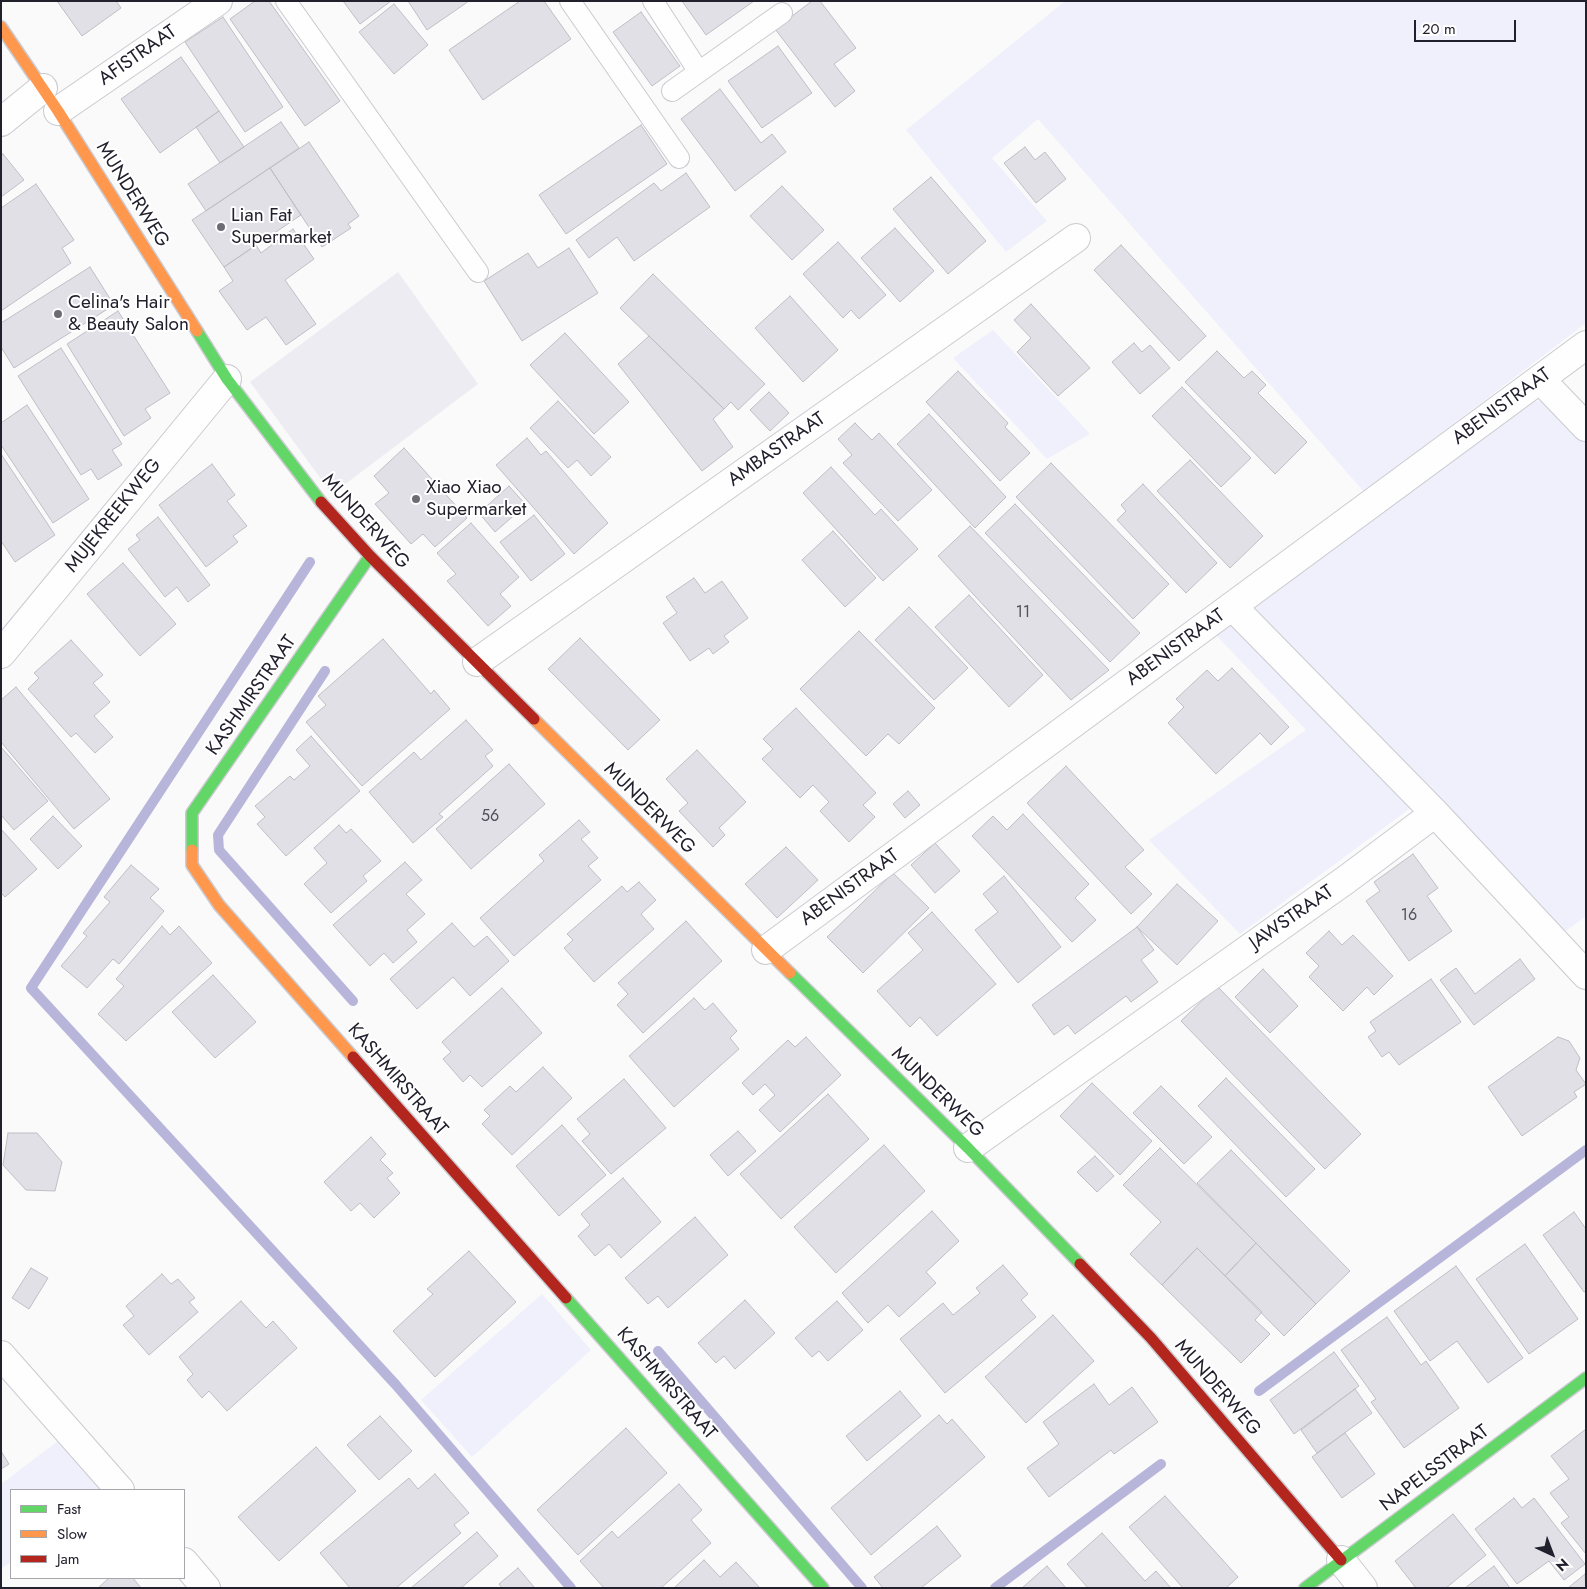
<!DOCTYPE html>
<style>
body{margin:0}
#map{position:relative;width:1587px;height:1589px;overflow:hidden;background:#fafafa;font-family:Jost,sans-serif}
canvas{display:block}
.frame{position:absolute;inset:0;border:2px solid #21202d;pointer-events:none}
.legend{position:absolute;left:10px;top:1489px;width:175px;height:90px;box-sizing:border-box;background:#fff;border:1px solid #a6a6ab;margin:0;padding:6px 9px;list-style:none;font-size:15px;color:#21202d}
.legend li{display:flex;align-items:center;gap:10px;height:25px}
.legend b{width:25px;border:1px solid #a6a6ab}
.north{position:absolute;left:1527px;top:1529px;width:50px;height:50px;-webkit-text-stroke:4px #fff;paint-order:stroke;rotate:137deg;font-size:14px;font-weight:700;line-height:20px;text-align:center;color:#21202d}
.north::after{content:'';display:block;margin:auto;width:18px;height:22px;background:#21202d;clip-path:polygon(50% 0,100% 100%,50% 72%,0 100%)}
.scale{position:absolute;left:1414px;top:20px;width:102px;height:22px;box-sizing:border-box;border:2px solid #21202d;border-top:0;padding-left:6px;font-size:15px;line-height:18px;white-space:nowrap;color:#21202d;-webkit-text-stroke:4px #fff;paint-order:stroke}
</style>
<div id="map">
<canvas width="1587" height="1589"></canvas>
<div class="frame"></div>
<ul class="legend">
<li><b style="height:6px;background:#63d668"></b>Fast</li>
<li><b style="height:6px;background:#ff974d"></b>Slow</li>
<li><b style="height:6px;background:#b3261e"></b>Jam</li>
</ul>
<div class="north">N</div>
<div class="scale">20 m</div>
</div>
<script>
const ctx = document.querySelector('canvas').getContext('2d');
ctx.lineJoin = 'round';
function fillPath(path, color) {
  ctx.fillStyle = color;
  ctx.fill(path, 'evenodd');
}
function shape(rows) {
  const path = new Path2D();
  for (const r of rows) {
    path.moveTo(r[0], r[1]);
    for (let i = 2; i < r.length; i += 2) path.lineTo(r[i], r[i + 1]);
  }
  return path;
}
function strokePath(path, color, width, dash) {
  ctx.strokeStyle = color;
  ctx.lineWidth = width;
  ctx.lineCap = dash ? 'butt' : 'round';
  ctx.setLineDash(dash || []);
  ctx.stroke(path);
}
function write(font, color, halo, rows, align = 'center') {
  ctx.font = font + ' Jost,sans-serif';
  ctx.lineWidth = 4;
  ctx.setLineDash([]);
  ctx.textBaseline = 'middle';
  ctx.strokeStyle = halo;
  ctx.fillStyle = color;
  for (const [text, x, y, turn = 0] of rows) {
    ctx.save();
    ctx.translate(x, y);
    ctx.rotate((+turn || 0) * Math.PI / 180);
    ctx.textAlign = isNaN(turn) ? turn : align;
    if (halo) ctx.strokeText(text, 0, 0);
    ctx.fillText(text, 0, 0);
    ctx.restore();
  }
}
fillPath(shape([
 [398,272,478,384,332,494,250,382]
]), '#edecf2');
fillPath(shape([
 [1065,1,1586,1,1586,323,1364,492,1038,119,992,158,1047,221,1006,252,906,130],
 [993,330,1090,434,1047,459,953,358],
 [1526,401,1541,401,1557,411,1586,442,1586,916,1563,933,1427,796,1240,934,1149,840,1306,730,1214,633],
 [542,1294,591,1350,472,1457,421,1400],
 [62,1438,106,1490,11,1490,11,1562,1,1569,1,1484]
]), '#f0f0fc');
strokePath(shape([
 [310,562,31,988,396,1385,571,1588],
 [325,671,218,835,219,850,353,1001],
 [658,1351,862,1588],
 [1259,1391,1586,1150],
 [995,1588,1161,1464]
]), '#b8b5db', 10);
const building = shape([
 [57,1,116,1,121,8,82,36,57,1],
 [255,1,269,1,340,101,305,126,230,19,255,1],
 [343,1,391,1,360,24,343,1],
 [408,1,469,1,427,30,408,1],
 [520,1,544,1,571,39,483,100,449,50,520,1],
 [682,1,754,1,706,35,682,1],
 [812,1,820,1,856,48,834,64,855,91,835,107,775,29,812,1],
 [394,4,428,45,394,74,359,32,394,4],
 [641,12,680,66,652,86,613,32,641,12],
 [223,17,283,107,245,132,185,42,223,17],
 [778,46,812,93,762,128,728,81,778,46],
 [181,57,219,111,160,153,121,99,181,57],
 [720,89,761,143,772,134,786,152,735,191,681,119,720,89],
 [219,111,244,147,220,163,196,127,219,111],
 [281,122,299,148,206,211,188,184,281,122],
 [641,125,667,164,566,234,539,195,641,125],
 [309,142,359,216,348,224,351,228,322,247,270,168,309,142],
 [1025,147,1035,160,1045,152,1066,179,1036,203,1004,163,1025,147],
 [3,154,24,180,1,197,1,155,3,154],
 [270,168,301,215,224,267,192,220,270,168],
 [686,173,710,207,634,261,617,237,589,258,576,240,654,183,661,191,686,173],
 [931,177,986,241,948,274,893,209,931,177],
 [36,184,74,240,62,248,71,263,1,311,1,208,36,184],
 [782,186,824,230,792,260,750,216,782,186],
 [895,228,934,271,900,302,861,258,895,228],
 [293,229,314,259,285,280,316,324,286,345,266,317,247,330,219,291,233,281,224,267,256,245,261,253,293,229],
 [838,242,886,295,859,319,851,310,843,318,803,274,838,242],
 [1121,245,1206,336,1179,361,1094,270,1121,245],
 [569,248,598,293,522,341,484,281,528,253,538,268,569,248],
 [90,267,114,305,14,368,1,347,1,323,90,267],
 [653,274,765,384,738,410,731,402,724,409,620,308,653,274],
 [790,296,838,350,803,382,755,328,790,296],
 [1031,304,1090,368,1058,396,1017,352,1031,338,1014,320,1031,304],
 [118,311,170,393,145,409,151,418,124,436,67,344,118,311],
 [565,333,629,402,594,434,530,365,565,333],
 [649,336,724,409,713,419,733,447,702,471,618,364,649,336],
 [1134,343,1142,352,1150,345,1170,368,1140,394,1112,362,1134,343],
 [61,348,122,444,112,450,122,465,98,480,91,469,81,475,18,376,61,348],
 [1217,351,1244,378,1252,371,1266,385,1258,393,1307,442,1275,474,1185,382,1217,351],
 [958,371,1008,423,1005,427,1030,453,1000,481,926,402,958,371],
 [1182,387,1251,458,1221,487,1152,416,1182,387],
 [769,392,789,413,770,431,750,410,769,392],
 [558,401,611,457,591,476,577,460,568,468,530,428,558,401],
 [27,405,89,499,53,523,1,445,1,423,27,405],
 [929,414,1006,497,975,528,897,444,929,414],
 [855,423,872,440,879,433,932,490,898,521,843,463,852,455,838,439,855,423],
 [527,438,541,455,546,451,608,523,574,554,496,465,527,438],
 [404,448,467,518,435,547,423,534,411,544,375,504,389,493,374,476,404,448],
 [1,454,55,535,15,562,1,541,1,454],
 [1190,460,1263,536,1230,568,1157,491,1190,460],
 [1051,463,1169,584,1133,619,1016,497,1051,463],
 [212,464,235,495,227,501,247,526,233,536,238,542,206,567,159,505,212,464],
 [831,467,875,515,881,509,918,549,883,581,803,493,831,467],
 [1143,484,1217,563,1186,593,1117,520,1126,511,1121,505,1143,484],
 [509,486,526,505,495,532,479,513,509,486],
 [1015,504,1140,633,1110,662,985,533,1015,504],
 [534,515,565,554,531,581,500,542,534,515],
 [158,517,210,585,188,602,177,587,165,597,128,549,140,540,136,535,158,517],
 [471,523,519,577,500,594,511,606,488,626,447,581,456,574,437,553,471,523],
 [970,526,1109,670,1071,700,938,556,970,526],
 [833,531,876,578,845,607,802,560,833,531],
 [123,563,176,624,140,656,87,594,123,563],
 [694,578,705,593,722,581,748,618,724,636,729,642,713,654,709,648,690,661,663,623,677,613,666,597,694,578],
 [969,595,1043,675,1009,707,935,627,969,595],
 [909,607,968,668,934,700,875,640,909,607],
 [859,631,935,708,899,744,888,734,866,756,800,689,859,631],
 [580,638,660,720,628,750,548,669,580,638],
 [383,639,431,694,434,690,450,709,362,786,306,722,326,705,318,696,383,639],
 [71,640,103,675,93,683,110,702,94,716,113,737,95,753,76,733,71,737,28,689,39,678,34,673,71,640],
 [1232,668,1289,727,1271,745,1260,733,1216,774,1168,723,1184,707,1176,699,1207,670,1218,681,1232,668],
 [16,687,110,799,74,829,1,742,1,700,16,687],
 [796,708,876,793,863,805,875,817,849,842,820,811,829,802,813,785,800,798,762,759,773,749,763,739,796,708],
 [466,720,493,750,485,756,493,766,439,814,443,817,413,843,369,792,414,752,421,760,466,720],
 [311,736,360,791,286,856,257,824,265,817,255,806,290,776,294,780,310,766,296,750,311,736],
 [1,747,48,801,14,830,1,815,1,747],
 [697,750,746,802,719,828,725,835,713,847,679,811,688,803,666,779,697,750],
 [509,764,545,804,471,869,436,829,509,764],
 [1066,766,1144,850,1125,867,1152,894,1131,914,1027,803,1066,766],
 [908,791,920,805,905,818,893,804,908,791],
 [1023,814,1089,884,1075,898,1096,920,1072,942,972,836,993,816,1007,830,1023,814],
 [53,816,82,846,58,869,30,839,53,816],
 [579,820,590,832,581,839,598,858,588,866,601,880,514,956,480,918,544,861,539,855,579,820],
 [339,825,346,833,351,829,381,861,363,876,367,881,331,913,304,884,327,863,314,848,339,825],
 [1,829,37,869,5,897,1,893,1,829],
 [935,843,960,871,935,893,911,865,935,843],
 [786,847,818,880,777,918,745,884,786,847],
 [1413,854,1438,888,1427,896,1452,931,1409,961,1366,901,1380,891,1374,882,1413,854],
 [405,862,422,880,406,894,425,914,407,930,417,942,393,963,384,953,370,966,333,925,405,862],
 [131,865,159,889,150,898,164,911,119,964,113,959,87,988,61,966,87,936,83,933,110,902,104,897,131,865],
 [893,873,929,908,863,973,827,937,893,873],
 [1004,876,1061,947,1018,983,975,930,998,912,983,894,1004,876],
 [639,882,656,900,641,914,654,929,594,982,564,948,573,940,567,934,622,886,627,892,639,882],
 [1177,884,1218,921,1177,965,1137,927,1177,884],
 [932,912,996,984,937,1036,920,1017,910,1027,877,991,923,950,908,933,932,912],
 [686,921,722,961,643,1033,617,1005,628,994,618,983,686,921],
 [452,923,474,947,487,936,509,961,470,996,453,977,417,1009,390,979,452,923],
 [162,926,170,935,179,926,212,963,126,1041,98,1014,124,986,116,979,162,926],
 [1137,927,1154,950,1141,960,1158,982,1131,1002,1126,996,1075,1034,1068,1025,1054,1035,1032,1005,1137,927],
 [1329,931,1342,945,1353,935,1393,976,1374,995,1367,987,1343,1011,1309,977,1319,966,1306,953,1329,931],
 [1520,959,1535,979,1474,1025,1440,980,1456,968,1475,994,1520,959],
 [1263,969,1298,1006,1270,1033,1235,997,1263,969],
 [213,975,256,1022,215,1058,172,1012,213,975],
 [1431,979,1461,1022,1399,1065,1389,1052,1382,1057,1368,1037,1376,1031,1370,1022,1431,979],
 [1217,986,1361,1134,1325,1169,1181,1021,1217,986],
 [502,988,542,1033,482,1087,470,1075,463,1082,443,1059,451,1052,442,1042,502,988],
 [694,998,705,1010,713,1003,737,1031,730,1038,739,1049,674,1107,629,1056,694,998],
 [806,1037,841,1075,780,1132,759,1110,775,1095,765,1084,753,1095,742,1083,788,1040,795,1047,806,1037],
 [1558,1037,1569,1041,1580,1058,1576,1070,1586,1084,1574,1092,1577,1097,1522,1136,1488,1087,1558,1037],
 [543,1067,572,1098,512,1155,482,1124,490,1116,484,1110,510,1086,516,1092,543,1067],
 [1226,1078,1315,1169,1286,1197,1198,1106,1226,1078],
 [624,1079,666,1128,611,1174,582,1141,590,1134,577,1119,624,1079],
 [1092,1083,1152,1141,1120,1175,1060,1116,1092,1083],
 [1161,1086,1212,1137,1184,1164,1133,1113,1161,1086],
 [828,1094,869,1139,781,1219,740,1174,828,1094],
 [562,1125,606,1175,559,1216,516,1166,562,1125],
 [738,1131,756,1151,728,1176,710,1155,738,1131],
 [8,1133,37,1133,62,1162,55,1191,26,1190,3,1165,8,1133],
 [371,1137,386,1154,380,1160,393,1173,387,1178,400,1193,374,1218,360,1203,351,1211,324,1182,371,1137],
 [884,1145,925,1191,836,1273,794,1227,884,1145],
 [1160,1148,1256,1243,1225,1276,1197,1248,1162,1285,1130,1254,1161,1222,1123,1185,1160,1148],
 [1231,1150,1350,1271,1316,1304,1197,1183,1231,1150],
 [1095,1156,1114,1176,1097,1192,1077,1172,1095,1156],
 [623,1178,661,1222,621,1258,609,1244,595,1256,578,1236,590,1225,581,1214,623,1178],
 [932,1211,959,1241,926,1272,936,1283,899,1317,888,1305,868,1323,842,1293,932,1211],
 [1574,1212,1586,1229,1586,1291,1584,1292,1543,1235,1574,1212],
 [695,1217,728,1255,668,1308,658,1296,648,1304,625,1278,695,1217],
 [1256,1243,1316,1304,1284,1336,1225,1276,1256,1243],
 [1525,1244,1578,1319,1529,1354,1476,1279,1525,1244],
 [1197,1248,1262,1312,1255,1320,1270,1334,1241,1363,1162,1285,1197,1248],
 [469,1251,516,1302,435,1377,393,1331,433,1294,427,1289,469,1251],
 [1003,1265,1028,1294,1021,1300,1036,1317,945,1393,900,1339,943,1303,953,1315,980,1293,976,1288,1003,1265],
 [1456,1266,1523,1358,1488,1383,1457,1341,1430,1361,1394,1311,1456,1266],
 [31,1268,48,1278,29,1309,12,1298,31,1268],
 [162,1274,171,1284,178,1279,195,1298,189,1302,198,1312,149,1355,123,1325,134,1316,126,1306,162,1274],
 [745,1300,775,1333,735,1369,724,1356,716,1363,698,1343,745,1300],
 [241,1301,266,1328,273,1321,297,1348,227,1411,209,1391,202,1398,187,1380,193,1374,179,1357,241,1301],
 [837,1301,863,1330,828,1361,819,1351,812,1357,795,1338,837,1301],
 [1053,1315,1094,1361,1026,1423,985,1377,1053,1315],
 [1387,1317,1421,1365,1426,1361,1459,1408,1404,1448,1371,1402,1376,1399,1341,1350,1387,1317],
 [1334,1352,1359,1386,1294,1434,1270,1400,1334,1352],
 [1094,1384,1109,1405,1132,1387,1158,1422,1114,1454,1111,1450,1049,1497,1027,1468,1059,1444,1043,1422,1094,1384],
 [1355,1389,1372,1413,1317,1453,1301,1430,1355,1389],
 [900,1391,921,1416,867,1461,846,1436,900,1391],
 [939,1415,947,1424,952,1419,985,1457,871,1555,831,1508,939,1415],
 [380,1416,412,1451,379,1480,347,1445,380,1416],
 [626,1428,667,1473,578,1555,537,1510,626,1428],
 [1586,1429,1586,1554,1561,1523,1569,1517,1550,1493,1569,1479,1551,1456,1586,1429],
 [1345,1433,1375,1474,1342,1498,1312,1457,1345,1433],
 [316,1447,356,1491,279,1561,238,1517,316,1447],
 [1,1451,9,1464,1,1469,1,1451],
 [435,1474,469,1513,454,1525,461,1533,396,1588,350,1588,320,1553,409,1478,418,1489,435,1474],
 [679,1484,702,1510,691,1520,711,1543,661,1588,604,1588,580,1561,612,1531,618,1538,679,1484],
 [1165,1496,1238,1577,1226,1588,1183,1588,1129,1527,1165,1496],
 [1514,1498,1522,1508,1534,1498,1585,1564,1564,1580,1549,1561,1517,1584,1475,1529,1514,1498],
 [1453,1514,1486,1555,1446,1588,1416,1588,1395,1561,1453,1514],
 [937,1526,961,1556,921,1588,883,1588,874,1577,937,1526],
 [477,1532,498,1556,461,1588,411,1588,477,1532],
 [1102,1533,1145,1581,1156,1571,1171,1588,1088,1588,1067,1564,1102,1533],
 [704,1560,720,1577,736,1562,760,1588,674,1588,704,1560],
 [1047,1566,1066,1588,1022,1588,1047,1566],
 [1494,1566,1510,1588,1465,1588,1494,1566],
 [518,1568,534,1587,533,1588,502,1588,499,1584,518,1568],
 [1585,1574,1586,1588,1568,1588,1585,1574],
 [109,1578,133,1578,141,1588,98,1588,109,1578]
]);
fillPath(building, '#e1e0e7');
strokePath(building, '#bfbec5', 1);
const lane = shape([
 [286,1,478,272],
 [570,1,679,158],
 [653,1,699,72],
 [672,91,782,13]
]);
const street = shape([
 [58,111,218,1],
 [1,122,43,88],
 [1540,379,1586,427],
 [1232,606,1435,813,1586,975],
 [1,654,227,379],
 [477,662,1076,238],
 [766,950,1586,345],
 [968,1148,1347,879,1435,813],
 [1,1355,120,1490],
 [1341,1560,1363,1588],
 [184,1562,206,1588]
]);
const fast = shape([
 [197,331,227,379,321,502],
 [192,850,192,813,370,556],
 [790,973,968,1148,1080,1264],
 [566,1298,823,1588],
 [1305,1588,1586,1378]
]);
const slow = shape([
 [1,27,58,111,197,331],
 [534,719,790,973],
 [192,850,192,865,219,905,353,1057]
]);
const jam = shape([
 [321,502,370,556,534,719],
 [353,1057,566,1298],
 [1080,1264,1151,1338,1341,1560]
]);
strokePath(lane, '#cacad0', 22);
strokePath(street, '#cacad0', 30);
strokePath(fast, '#cacad0', 14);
strokePath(slow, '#cacad0', 14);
strokePath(jam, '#cacad0', 14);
strokePath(lane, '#fefefe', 20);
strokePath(street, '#fefefe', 28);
strokePath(fast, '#63d668', 11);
strokePath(slow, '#ff974d', 11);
strokePath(jam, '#b3261e', 11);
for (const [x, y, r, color] of [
 [221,227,5,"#6d6c75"],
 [58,314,5,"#6d6c75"],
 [416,499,5,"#6d6c75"]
]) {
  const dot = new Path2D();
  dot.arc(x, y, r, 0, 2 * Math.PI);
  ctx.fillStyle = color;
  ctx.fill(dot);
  strokePath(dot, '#fff', 2);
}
write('16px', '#51505c', null, [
 ["11",1023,613],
 ["56",490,817],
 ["16",1409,916]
]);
write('19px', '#21202d', '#fff', [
 ["AFISTRAAT",138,56,-35],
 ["MUNDERWEG",132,195,58],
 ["ABENISTRAAT",1502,407,-36],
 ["AMBASTRAAT",777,450,-35],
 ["MUJEKREEKWEG",114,516,-51],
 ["MUNDERWEG",365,522,48],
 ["ABENISTRAAT",1176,648,-36],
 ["KASHMIRSTRAAT",252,696,-55],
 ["MUNDERWEG",649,809,45],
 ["ABENISTRAAT",850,888,-36],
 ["JAWSTRAAT",1292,918,-35],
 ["KASHMIRSTRAAT",397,1080,49],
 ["MUNDERWEG",937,1093,44],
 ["KASHMIRSTRAAT",666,1384,49],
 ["MUNDERWEG",1217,1388,49],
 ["NAPELSSTRAAT",1435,1469,-37]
]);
write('19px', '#21202d', '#fff', [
 ["Lian Fat",231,216],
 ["Supermarket",231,238],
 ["Celina's Hair",68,303],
 ["& Beauty Salon",68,325],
 ["Xiao Xiao",426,488],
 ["Supermarket",426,510]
], 'left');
</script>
